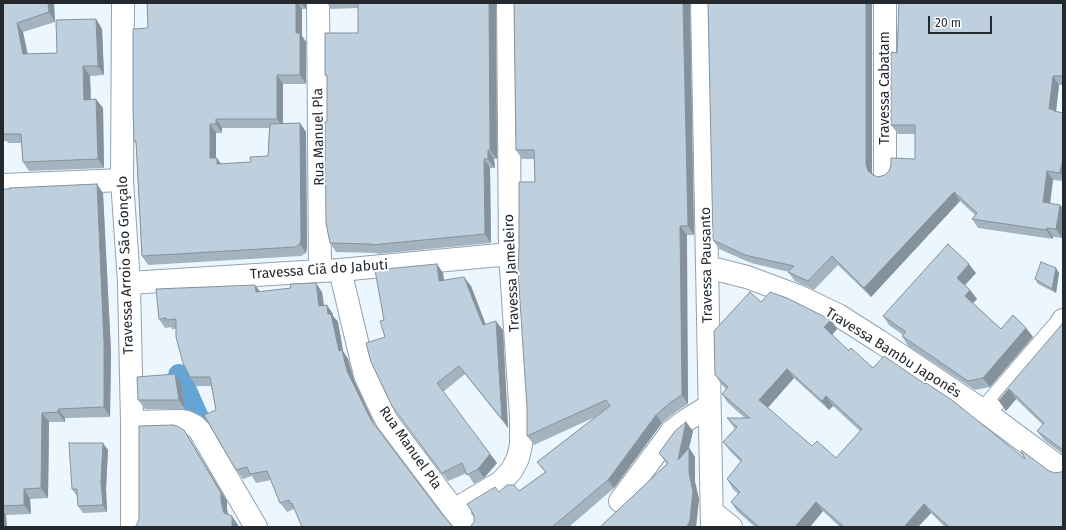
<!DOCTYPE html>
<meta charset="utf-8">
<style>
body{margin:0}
#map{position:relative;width:1066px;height:530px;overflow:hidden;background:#ebf6fe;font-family:"Fira Sans",sans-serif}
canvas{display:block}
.frame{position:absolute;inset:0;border:4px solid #23292f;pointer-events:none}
.scale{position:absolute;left:928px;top:16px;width:64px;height:18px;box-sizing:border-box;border:2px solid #23292f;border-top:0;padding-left:5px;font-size:12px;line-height:14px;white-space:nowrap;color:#23292f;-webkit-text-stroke:3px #fff;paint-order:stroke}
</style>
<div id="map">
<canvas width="1066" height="530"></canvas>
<div class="frame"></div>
<div class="scale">20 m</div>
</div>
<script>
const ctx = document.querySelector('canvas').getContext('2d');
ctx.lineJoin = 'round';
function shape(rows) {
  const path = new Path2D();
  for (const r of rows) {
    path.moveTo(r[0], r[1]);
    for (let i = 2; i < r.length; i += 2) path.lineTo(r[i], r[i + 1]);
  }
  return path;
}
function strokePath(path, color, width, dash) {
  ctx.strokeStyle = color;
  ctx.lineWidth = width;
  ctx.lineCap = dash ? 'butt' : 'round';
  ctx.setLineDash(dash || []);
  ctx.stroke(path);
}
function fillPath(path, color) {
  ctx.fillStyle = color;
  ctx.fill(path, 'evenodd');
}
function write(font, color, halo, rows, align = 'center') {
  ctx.font = font + ' "Fira Sans",sans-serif';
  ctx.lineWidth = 4;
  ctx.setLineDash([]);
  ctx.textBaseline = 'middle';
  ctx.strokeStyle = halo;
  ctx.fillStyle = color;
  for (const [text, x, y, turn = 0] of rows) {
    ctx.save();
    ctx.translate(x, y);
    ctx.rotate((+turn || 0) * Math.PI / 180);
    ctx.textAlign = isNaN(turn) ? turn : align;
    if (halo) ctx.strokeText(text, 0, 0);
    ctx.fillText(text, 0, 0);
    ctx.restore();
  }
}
strokePath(shape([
 [179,375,209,442]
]), '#65a5d6', 22);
const street = shape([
 [123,3,122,180,129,283,132,422,132,527],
 [318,3,320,271],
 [702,3,712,527],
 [885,173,885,3],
 [3,185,122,180],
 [707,267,747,277,798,296,838,315,879,341,985,412,1063,470],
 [340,270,365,375,376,399,387,421,454,510,468,527],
 [129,283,320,271,340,270,510,254],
 [985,412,1059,326,1063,320],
 [132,422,180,421,187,422,195,426,200,431,256,527],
 [620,501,664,442,672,431,685,421,709,406],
 [454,510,501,482,512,470,518,458,521,445,521,417,510,254,508,3],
 [712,512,731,527]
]);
strokePath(street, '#93a3b1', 24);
strokePath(street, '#fff', 22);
fillPath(shape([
 [3,3,54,3,55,22,23,32,28,54,57,53,96,19,102,29,104,75,90,76,91,99,103,108,104,168,29,171,23,162,21,143,8,143,7,141,3,141],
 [139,3,306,3,306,9,302,9,302,36,306,42,306,84,283,84,283,123,300,123,306,132,307,247,306,253,301,256,148,265,142,256,136,144,134,141,148,28,148,4,140,4],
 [222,128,269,128,268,156,251,162,221,164,216,158,216,133,222,133],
 [327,3,496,3,497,159,494,159,495,168,490,168,491,243,377,254,377,253,336,252,330,243,327,122,327,77,325,75,358,33,358,8,331,9],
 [514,3,690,3,694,235,687,235,686,238,688,404,677,411,662,423,614,488,569,527,470,527,474,522,474,516,467,504,499,492,519,491,545,472,537,462,595,417,534,445,527,436,535,182,534,159,522,159,516,150],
 [872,3,872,173,873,175,878,177,885,175,915,159,915,134,898,134,891,125,897,53,1063,3,1063,85,1059,85,1056,111,1063,113,1063,181,1053,180,1050,204,1060,205,1063,209,1063,234,1062,238,1053,237,1053,239,978,228,972,219,975,215,960,201,871,297,838,265,814,290,795,281,788,272,789,272,751,263,719,249,713,240],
 [3,189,103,193,111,352,110,417,65,418,65,422,49,422,48,498,30,499,31,514,6,515,3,527],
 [1056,268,1059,273,1056,293,1038,284,1035,279],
 [443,273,444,280,471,286,485,324,503,330,508,428,465,374,443,392,497,463,484,478,474,484,467,473,448,481,392,406,385,337,384,320],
 [976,273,965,285,970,290,977,299,973,303,1001,329,1026,328,1033,337,990,387,975,390,908,346,902,336,903,335,889,325,883,316],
 [260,292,322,292,324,305,333,314,333,316,338,322,343,351,348,359,354,380,295,511,294,509,287,512,280,503,271,480,256,483,252,476,243,479,236,470,216,410,211,386,196,386,190,377,176,329,172,329,171,327,165,328,159,319],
 [761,302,831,320,837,329,832,335,849,351,873,368,1063,527,945,527,931,513,918,527,840,527,823,511,810,527,755,527,737,511,731,502,738,494,733,489,727,479,741,462,730,451,723,442,735,429,727,418,745,418,728,403,722,394,726,389,722,385,715,375],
 [794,378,829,410,833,406,860,431,836,458,812,446,767,408],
 [1063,323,1063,454,1044,440,1037,431,1043,425,1016,399,1006,411,999,401],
 [175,374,181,383,185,409,145,409,138,400],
 [686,422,693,431,689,448,695,457,695,482,699,499,696,527,600,527,667,464,659,453],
 [108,450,106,489,107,512,83,513,78,506,77,496,72,489]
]), '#a3b3bf');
fillPath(shape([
 [48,3,54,3,55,22,49,12],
 [296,3,298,3,302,9,302,36,306,42,306,84,300,75,296,33],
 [301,3,306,3,306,9],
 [489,3,496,3,497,159,490,150],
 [683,3,690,3,694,235,688,226],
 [866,3,872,3,872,173,874,180,868,171,866,164],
 [96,19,102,29,104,75,98,66],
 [17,23,23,32,29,63,23,54],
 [83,66,90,76,91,109,84,100],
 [277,75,283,84,283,128,277,119],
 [1053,76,1059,85,1056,112,1049,109],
 [96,99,103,108,104,168,98,159],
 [216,119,222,128,222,133,216,124],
 [300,123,306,132,307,247,306,253,300,244],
 [210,124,216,133,216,167,210,158],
 [488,150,494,159,495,168,488,159],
 [217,158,223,167,217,164],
 [1063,158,1063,177,1060,173],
 [484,159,490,168,491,243,485,234],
 [1047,171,1053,180,1049,211,1043,202],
 [97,184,103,193,111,352,110,417,104,407],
 [954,192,960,201,871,297,864,288],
 [1060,205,1063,209,1063,234,1062,238,1056,229],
 [680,226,687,235,688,404,682,395],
 [1047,228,1053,237,1053,239,1046,230],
 [437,264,443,273,445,289,439,281],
 [969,264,976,273,963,287,957,278],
 [1056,268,1059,273,1056,293,1052,289],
 [464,277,471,286,489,333,483,325],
 [316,283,322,292,325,315,319,306],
 [255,285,262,294,256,292],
 [970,290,977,299,971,305,965,296],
 [327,305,333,314,333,316,338,322,343,351,348,359,354,380,377,429,371,420,347,371,339,351,328,314],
 [831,320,837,329,831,336,824,327],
 [496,321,503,330,508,428,502,419],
 [1026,328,1033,337,990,387,983,378],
 [787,369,794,378,766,410,759,400],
 [175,374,181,383,185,409,179,400],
 [1009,389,1016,399,1006,411,999,401],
 [826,396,833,406,829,410,822,401],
 [58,409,65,418,65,422,58,412],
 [42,413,49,422,48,498,41,488],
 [656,415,662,423,614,488,608,480],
 [686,422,693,431,684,469,678,460],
 [184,430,190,439,227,501,227,509,230,522,224,513],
 [103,443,108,450,106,489,107,512,103,505,101,482],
 [689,448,695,457,695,482,699,499,696,527,687,527],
 [490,454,497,463,484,478,478,469],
 [24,489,30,499,31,514,24,505],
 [816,502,823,511,810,527,795,527],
 [924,504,931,513,918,527,904,527],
 [3,511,6,515,7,527,3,527],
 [232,516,238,525,238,527,232,527]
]), '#85929b');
const building = shape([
 [3,3,48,3,49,12,17,23,23,54,57,53,56,20,96,19,98,66,83,66,84,100,96,99,98,159,23,162,21,134,3,134,3,3],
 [147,3,296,3,296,33,300,33,300,75,277,75,277,119,216,119,216,124,210,124,210,158,217,158,217,164,251,162,250,157,268,156,270,124,300,123,301,238,300,244,295,247,142,256,136,141,134,141,133,108,133,29,148,28,147,3],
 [358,3,489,3,490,150,488,150,488,159,484,159,485,234,371,245,371,244,330,243,326,223,325,122,327,122,327,75,325,75,325,33,358,33,358,3],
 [514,3,683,3,688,226,680,226,680,229,682,395,671,402,656,415,608,480,552,527,470,527,474,522,474,516,471,510,467,504,495,487,499,492,507,485,514,485,519,491,546,472,537,462,610,406,606,400,527,436,527,407,518,272,519,247,519,182,535,182,534,150,516,150,514,3],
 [708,3,866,3,866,164,868,171,873,175,878,177,885,175,889,171,891,165,891,158,915,159,915,125,891,125,891,52,897,53,899,3,1063,3,1063,76,1053,76,1049,109,1054,110,1054,111,1063,113,1063,158,1060,173,1047,171,1043,202,1060,205,1056,229,1047,228,1046,230,972,219,977,213,954,192,864,288,832,256,808,281,788,272,794,266,745,255,713,240,708,3],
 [97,184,104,343,104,407,58,409,58,412,42,413,41,488,24,489,24,505,3,506,3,189,10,189,9,188,97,184],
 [948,244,969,264,957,278,970,290,965,296,1001,329,1013,315,1026,328,983,378,968,381,902,336,906,332,883,316,948,244],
 [1041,262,1056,268,1052,289,1035,279,1041,262],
 [437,264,439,281,464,277,483,325,496,321,502,419,459,366,437,383,490,454,478,469,467,475,462,463,442,473,392,406,371,362,366,343,385,337,380,321,384,320,375,270,437,264],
 [316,283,319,306,327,305,328,314,331,314,339,351,342,350,347,371,371,420,438,509,453,527,302,527,292,503,290,504,289,500,280,503,267,471,250,474,247,467,236,470,204,415,216,410,210,377,190,377,183,363,176,337,176,319,166,320,166,318,159,319,156,289,255,285,256,292,291,288,290,284,316,283],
 [750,292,761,302,770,292,787,298,831,320,824,327,849,351,851,348,873,368,884,356,925,384,926,383,952,400,1025,459,1021,450,1049,471,1055,473,1061,472,1063,471,1063,527,947,527,948,526,924,504,904,527,844,527,816,502,795,527,759,527,731,502,740,492,727,479,742,460,723,442,737,427,727,418,750,418,722,394,728,387,715,375,714,331,750,292],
 [787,369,822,401,826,396,862,429,836,458,817,441,812,446,759,400,787,369],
 [1063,323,1063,450,1037,431,1044,423,1009,389,999,401,998,399,1063,323],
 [175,374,179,400,138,400,137,377,175,374],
 [686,422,678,460,689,448,689,473,693,491,690,520,687,527,600,527,668,463,659,453,675,431,686,422],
 [173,425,177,426,184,430,221,493,221,501,224,513,232,516,232,527,135,527,137,524,139,519,139,426,173,425],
 [69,443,103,443,101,482,103,505,78,506,77,489,72,489,69,443]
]);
fillPath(building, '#bed0de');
strokePath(building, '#85929b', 1);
write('14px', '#23292f', '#fff', [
 ["Travessa Cabatam",885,88,-90],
 ["Rua Manuel Pla",319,137,-91],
 ["Travessa Arroio São Gonçalo",126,265,-92],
 ["Travessa Pausanto",707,265,-91],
 ["Travessa Ciã do Jabuti",319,270,-4],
 ["Travessa Jameleiro",512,273,-93],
 ["Travessa Bambu Japonês",893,353,32],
 ["Rua Manuel Pla",410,448,55]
]);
</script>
